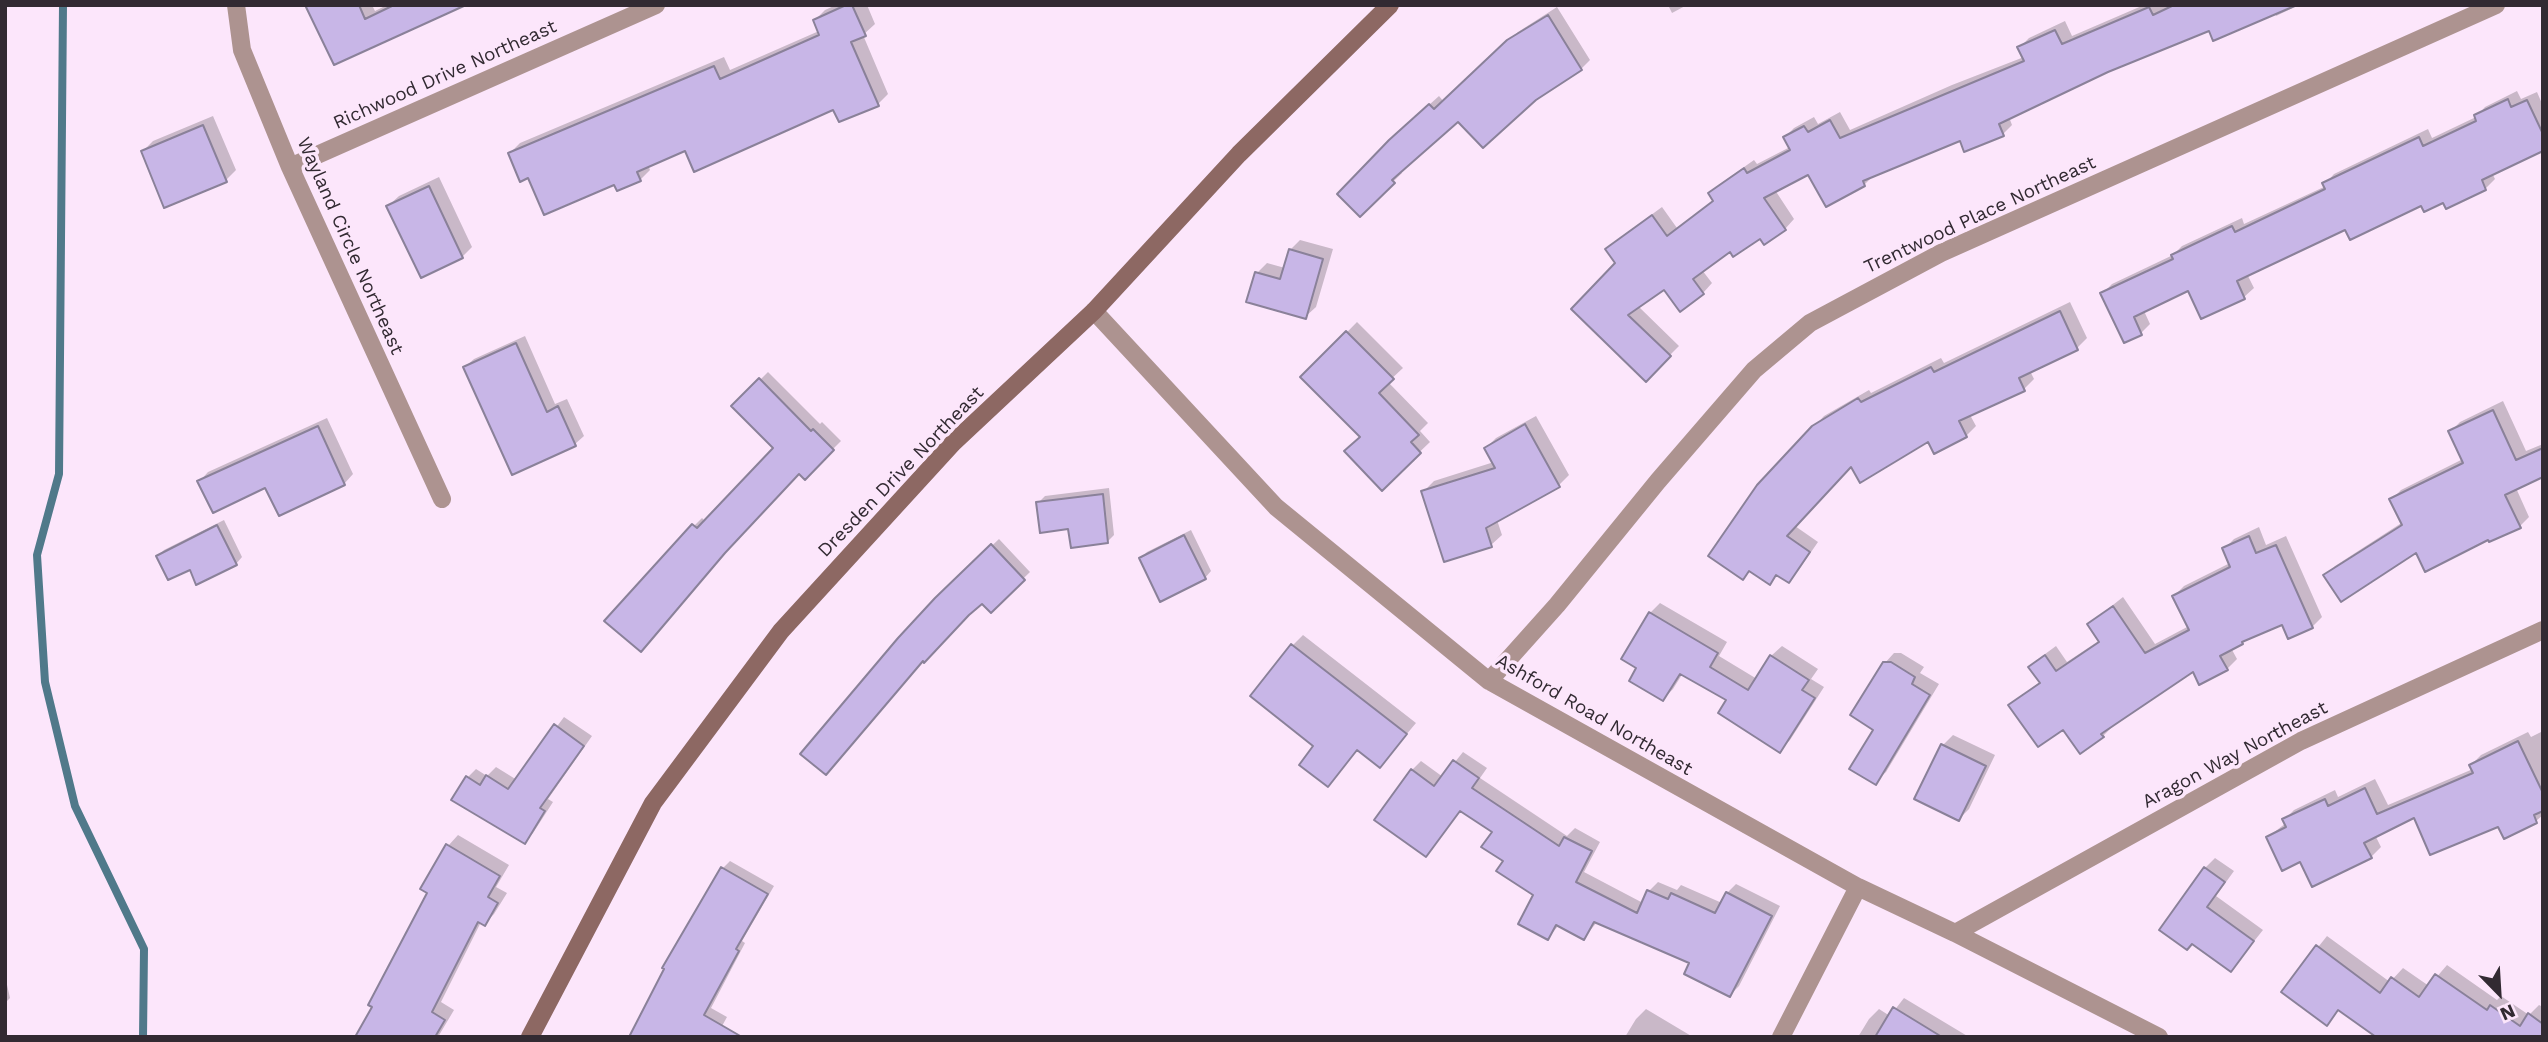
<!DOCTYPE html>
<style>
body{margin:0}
#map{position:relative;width:2548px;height:1042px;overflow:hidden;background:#fce6fb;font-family:"Work Sans",sans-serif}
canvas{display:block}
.frame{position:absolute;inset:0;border:7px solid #322a32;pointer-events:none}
.north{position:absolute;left:2464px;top:958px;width:70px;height:70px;-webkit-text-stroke:5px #fce6fb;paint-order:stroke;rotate:156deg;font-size:19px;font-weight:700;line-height:28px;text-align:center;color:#322a32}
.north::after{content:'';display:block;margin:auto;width:24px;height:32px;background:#322a32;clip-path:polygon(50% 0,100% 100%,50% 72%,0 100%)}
</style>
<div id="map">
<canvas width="2548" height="1042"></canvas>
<div class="frame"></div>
<div class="north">N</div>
</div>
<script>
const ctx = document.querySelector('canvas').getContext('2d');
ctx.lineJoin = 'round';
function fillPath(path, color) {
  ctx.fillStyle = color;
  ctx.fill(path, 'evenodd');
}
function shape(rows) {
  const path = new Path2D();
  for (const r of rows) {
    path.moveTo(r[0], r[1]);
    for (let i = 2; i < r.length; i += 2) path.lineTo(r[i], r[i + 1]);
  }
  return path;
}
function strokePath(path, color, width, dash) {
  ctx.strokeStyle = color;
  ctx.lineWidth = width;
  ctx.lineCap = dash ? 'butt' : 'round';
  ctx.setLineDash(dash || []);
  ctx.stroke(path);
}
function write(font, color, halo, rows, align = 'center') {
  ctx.font = font + ' "Work Sans",sans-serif';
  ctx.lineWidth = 7;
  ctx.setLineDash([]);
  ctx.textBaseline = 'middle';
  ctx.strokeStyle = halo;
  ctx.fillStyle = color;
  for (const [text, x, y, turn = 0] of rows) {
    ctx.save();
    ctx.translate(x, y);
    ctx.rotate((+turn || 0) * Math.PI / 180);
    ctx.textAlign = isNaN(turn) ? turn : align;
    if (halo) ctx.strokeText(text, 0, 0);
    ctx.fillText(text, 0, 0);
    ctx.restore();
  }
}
fillPath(shape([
 [312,5,372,5,375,11,387,5,462,5,335,63],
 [836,5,867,5,875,24,863,35,888,94,878,104,834,107,686,149,648,165,650,170,640,180,615,182,529,176,510,153,520,143,724,57,730,70,819,31,815,20,825,10],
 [1668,5,1687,5,1672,13],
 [2144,5,2299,5,2276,16,2275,13,2210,29,2107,71,2009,117,2012,125,2003,134,1961,139,1874,175,1864,185,1809,172,1775,190,1794,219,1785,229,1730,249,1702,270,1712,283,1703,293,1664,287,1638,306,1679,346,1646,379,1573,309,1618,263,1608,249,1617,240,1662,207,1677,228,1715,200,1710,193,1720,184,1754,160,1757,164,1790,147,1785,137,1794,128,1814,117,1818,124,1840,112,1850,130,1952,85,2024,57,2019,48,2029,38,2065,21,2072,36],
 [1557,7,1590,60,1581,69,1535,98,1458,120,1400,171,1402,173,1360,214,1400,131,1439,96,1444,102,1518,32],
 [2517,91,2521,99,2537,92,2543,106,2543,149,2492,173,2495,179,2485,189,2444,201,2422,204,2346,228,2247,274,2254,288,2244,297,2202,317,2189,289,2144,311,2150,324,2141,333,2103,293,2112,284,2173,255,2182,246,2242,218,2244,224,2326,186,2325,184,2334,174,2428,129,2432,138,2476,117,2485,107],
 [213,116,236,170,226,180,143,151,153,141],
 [439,177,472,247,462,257,388,206,399,196],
 [1300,240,1333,249,1316,307,1305,317,1257,273,1267,263,1285,268,1290,250],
 [2070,302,2087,338,2077,348,2030,371,2034,379,2024,389,1970,415,1976,426,1966,436,1929,440,1851,465,1795,526,1818,542,1798,571,1789,581,1778,574,1769,583,1751,570,1743,578,1814,427,1824,416,1869,390,1871,393,1941,358,1944,363],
 [1357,322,1403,368,1388,382,1428,423,1420,431,1430,442,1382,488,1362,436,1303,377],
 [525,336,555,404,567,399,584,436,575,444,465,367,474,359],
 [768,372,820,424,822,422,841,441,805,477,799,472,733,543,649,642,694,526,702,518,705,521,776,448,734,406],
 [2503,401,2526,451,2543,444,2543,476,2516,488,2529,517,2520,526,2489,538,2416,550,2326,576,2335,566,2403,522,2391,500,2401,490,2463,459,2450,432,2460,422],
 [1536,416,1569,475,1559,485,1497,520,1502,535,1491,545,1423,492,1434,481,1494,462,1486,448,1496,438],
 [327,418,353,474,344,484,266,485,199,482,208,472],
 [1109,488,1114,535,1108,541,1070,527,1038,503,1045,496],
 [224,520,242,557,236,564,190,568,158,556,164,550],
 [2259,527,2266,545,2286,536,2322,617,2312,627,2283,623,2247,638,2231,648,2237,659,2227,669,2193,669,2113,726,2103,736,2063,728,2010,705,2041,681,2031,667,2041,657,2056,646,2067,662,2100,640,2089,624,2123,597,2155,644,2189,626,2174,596,2184,586,2230,563,2224,549,2234,539],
 [1191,530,1211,571,1205,578,1141,558,1147,552],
 [999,539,1030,572,991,610,982,601,924,660,936,599],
 [1660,603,1727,642,1719,656,1757,679,1771,656,1782,646,1818,669,1811,679,1824,687,1790,740,1780,750,1728,700,1683,673,1673,689,1663,699,1638,668,1650,613],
 [1303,635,1416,723,1380,766,1358,749,1316,746,1293,645],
 [1894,653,1901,653,1924,667,1920,673,1939,684,1886,772,1875,782,1876,729,1884,664],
 [564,717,592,736,548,799,553,802,533,833,525,842,467,778,476,769,487,776,496,767,517,780],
 [2543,731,2543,815,2536,821,2504,836,2499,824,2415,816,2375,835,2381,847,2371,857,2301,860,2268,837,2286,823,2284,820,2294,810,2335,790,2338,797,2375,779,2388,805,2473,769,2471,765,2481,755,2528,732,2531,737],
 [1953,735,1995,755,1969,809,1959,819,1916,799,1943,745],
 [1463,752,1487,768,1480,778,1567,836,1575,828,1600,842,1584,872,1643,903,1649,891,1658,882,1677,890,1681,885,1722,903,1727,893,1736,884,1780,906,1739,986,1730,995,1692,962,1597,922,1584,938,1559,925,1548,938,1535,895,1505,861,1494,832,1461,810,1426,855,1412,770,1421,761,1443,777],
 [458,835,509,865,496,887,507,893,494,914,484,924,481,922,441,1002,454,1010,438,1037,363,1037,429,892,448,846],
 [2215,858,2234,871,2216,896,2263,930,2231,970,2192,942,2205,868],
 [730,861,774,886,742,941,745,943,711,1008,727,1017,716,1037,631,1037,723,868],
 [2327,936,2390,982,2403,968,2429,986,2447,965,2497,1000,2501,996,2529,1015,2539,1005,2543,1007,2543,1037,2340,1009,2326,1023,2283,991],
 [5,976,10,998,5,1003],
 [1904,998,1969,1037,1858,1037,1869,1019,1879,1009,1890,1016],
 [1646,1009,1693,1037,1625,1037,1636,1019]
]), '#0003');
strokePath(shape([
 [63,5,59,474,37,555,45,682,75,806,144,949,143,1037]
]), '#50798a', 8);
const building = shape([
 [305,5,359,5,365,19,394,5,466,5,334,65,305,5],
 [846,5,852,5,866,36,851,42,879,106,839,122,833,110,694,172,685,151,637,172,641,181,617,191,614,185,544,215,528,178,520,182,508,153,714,66,720,79,819,35,813,20,846,5],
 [2174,5,2297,5,2213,41,2209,31,2108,72,1999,124,2004,136,1964,152,1960,141,1863,181,1865,186,1826,207,1808,175,1764,198,1786,230,1764,245,1760,239,1733,257,1730,252,1693,279,1704,294,1680,312,1664,290,1628,315,1671,356,1646,382,1571,309,1615,263,1605,249,1652,215,1667,236,1713,201,1708,193,1744,168,1747,173,1790,150,1783,137,1804,126,1808,132,1830,120,1840,138,2024,61,2017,47,2055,30,2062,44,2149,7,2153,15,2174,5],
 [1548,15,1582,70,1536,100,1483,148,1458,122,1392,180,1395,183,1360,217,1337,194,1389,140,1429,104,1434,109,1507,40,1548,15],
 [2508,99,2511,107,2527,100,2543,134,2543,151,2482,180,2486,190,2446,209,2443,203,2424,212,2421,206,2350,240,2345,230,2237,281,2245,299,2201,319,2188,291,2134,317,2142,335,2124,343,2100,293,2173,259,2171,255,2232,226,2235,232,2325,189,2322,183,2419,137,2423,146,2476,121,2474,115,2508,99],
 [203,125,227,182,164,208,141,151,203,125],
 [429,186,463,258,421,278,386,206,429,186],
 [1289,249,1323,259,1306,319,1246,302,1255,272,1280,279,1289,249],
 [2060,311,2078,350,2019,378,2025,391,1959,421,1967,437,1934,454,1928,442,1860,483,1851,467,1787,536,1810,552,1789,583,1776,575,1770,585,1749,571,1743,580,1708,556,1757,485,1812,426,1858,398,1861,402,1931,367,1934,372,2060,311],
 [1346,331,1394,379,1379,393,1419,435,1411,442,1421,453,1382,491,1344,451,1360,437,1300,377,1346,331],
 [516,343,547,412,558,406,576,446,512,475,463,367,516,343],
 [759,378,811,431,813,429,834,450,805,480,799,474,725,553,641,652,604,621,692,524,697,528,773,448,731,406,759,378],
 [2493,410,2516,460,2543,448,2543,477,2505,495,2521,528,2489,542,2488,540,2425,572,2416,553,2341,602,2323,575,2402,525,2389,499,2463,463,2448,431,2493,410],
 [1525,424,1560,487,1486,528,1492,547,1444,562,1421,491,1495,468,1484,448,1525,424],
 [318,426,345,485,279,516,265,488,213,513,197,481,318,426],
 [1103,494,1108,543,1071,548,1068,529,1040,533,1036,502,1103,494],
 [217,525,237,565,196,585,190,570,168,580,156,556,217,525],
 [1184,535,1206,579,1160,602,1139,558,1184,535],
 [2249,536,2256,553,2276,545,2313,628,2288,639,2282,625,2242,642,2243,644,2220,656,2228,670,2199,685,2193,672,2101,734,2104,737,2080,754,2063,730,2038,747,2008,705,2040,683,2028,667,2045,655,2056,671,2099,642,2087,624,2113,606,2145,653,2189,630,2172,596,2230,567,2222,548,2249,536],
 [991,544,1025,580,991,613,982,604,969,615,924,663,923,661,826,775,800,754,898,638,935,598,991,544],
 [1649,612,1718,653,1710,667,1748,690,1770,655,1809,680,1802,690,1815,698,1780,753,1718,713,1726,700,1680,674,1663,701,1629,681,1636,668,1621,659,1649,612],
 [1291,644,1407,734,1380,768,1357,750,1328,787,1299,765,1313,746,1250,696,1291,644],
 [1883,662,1891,662,1915,677,1912,684,1930,695,1876,785,1849,769,1873,730,1850,715,1883,662],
 [554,724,584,746,540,808,545,811,525,844,451,800,466,776,480,785,486,775,508,789,554,724],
 [2518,741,2543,793,2543,811,2534,815,2537,823,2504,839,2498,827,2430,855,2414,818,2364,843,2372,858,2312,887,2300,862,2282,871,2266,837,2286,827,2282,819,2325,799,2328,806,2365,788,2377,814,2473,773,2469,765,2518,741],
 [1941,744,1986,766,1959,821,1914,799,1941,744],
 [1453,760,1479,778,1472,788,1559,846,1564,837,1592,851,1576,882,1637,913,1647,890,1668,899,1671,893,1715,913,1726,892,1772,916,1730,997,1684,974,1689,963,1594,922,1584,940,1556,925,1548,940,1518,924,1533,895,1496,871,1503,861,1481,847,1492,832,1460,811,1426,857,1374,820,1411,769,1434,786,1453,760],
 [446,844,500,876,488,897,498,903,485,926,478,922,432,1012,445,1020,435,1037,355,1037,372,1007,368,1005,427,893,420,889,446,844],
 [721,867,768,894,736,949,739,951,704,1015,742,1037,629,1037,664,969,662,968,721,867],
 [2204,867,2225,882,2207,907,2254,941,2231,972,2192,944,2187,950,2159,930,2204,867],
 [2316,945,2380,993,2391,977,2419,997,2435,974,2487,1010,2490,1005,2520,1026,2528,1013,2543,1024,2543,1037,2376,1037,2338,1010,2327,1026,2281,992,2316,945],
 [1893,1007,1942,1037,1875,1037,1893,1007]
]);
fillPath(building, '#c8b6e7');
strokePath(building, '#8a8199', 2);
strokePath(shape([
 [236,5,242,50,290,167,442,499],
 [290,167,656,5],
 [1094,311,1276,507,1489,681,1858,887,1955,933,2159,1037],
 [1489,681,1557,605,1658,481,1754,370,1810,323,1941,253,2496,5],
 [1955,933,2301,741,2543,630],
 [1781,1037,1858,887]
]), '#ad9390', 18);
strokePath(shape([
 [530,1037,653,803,781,631,953,443,1094,311,1239,154,1390,5]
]), '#8d6863', 18);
write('19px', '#322a32', '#fce6fb', [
 ["Richwood Drive Northeast",445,75,-24],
 ["Trentwood Place Northeast",1980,215,-25],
 ["Wayland Circle Northeast",350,246,66],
 ["Dresden Drive Northeast",901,472,-46],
 ["Ashford Road Northeast",1594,715,30],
 ["Aragon Way Northeast",2235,755,-28]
]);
</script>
